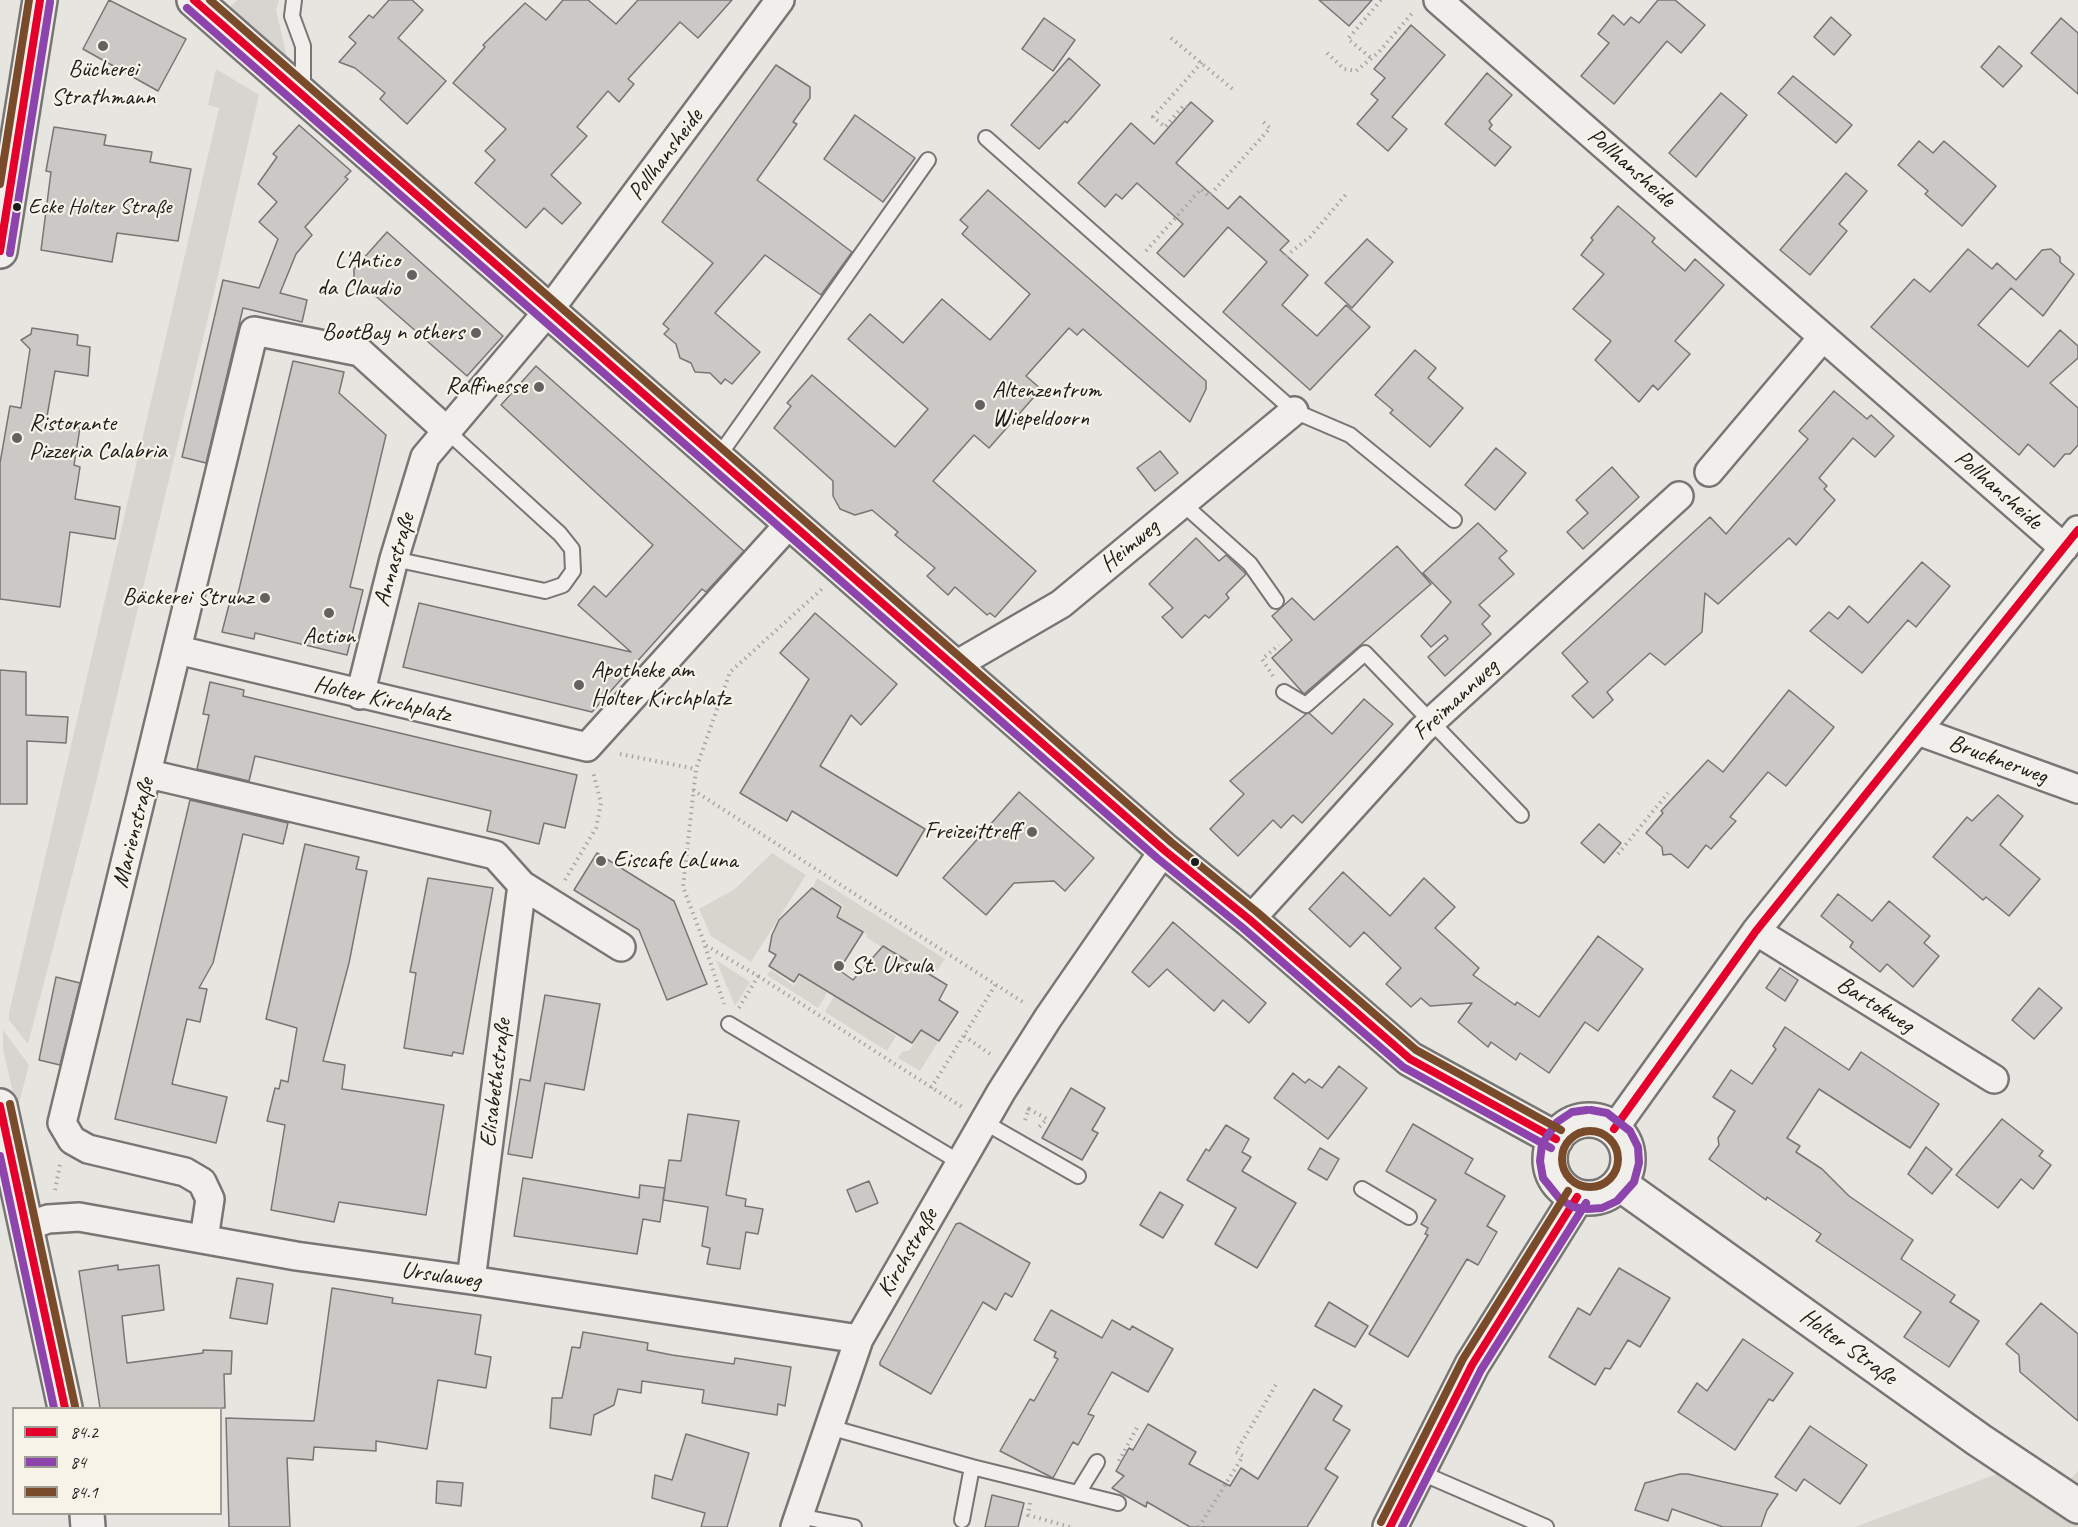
<!DOCTYPE html>
<meta charset="utf-8">
<style>
body{margin:0}
#map{position:relative;width:2078px;height:1527px;overflow:hidden;background:#e6e5e0;font-family:Caveat,sans-serif}
canvas{display:block}
.legend{position:absolute;left:12px;top:1407px;width:210px;height:108px;box-sizing:border-box;background:#f7f3e8;border:2px solid #9f9d96;margin:0;padding:8px 10px;list-style:none;font-size:18px;color:#1c1c1c}
.legend li{display:flex;align-items:center;gap:12px;height:30px}
.legend b{width:30px;border:2px solid #9f9d96}
</style>
<div id="map">
<canvas width="2078" height="1527"></canvas>
<ul class="legend">
<li><b style="height:8px;background:#e4002b"></b>84.2</li>
<li><b style="height:8px;background:#8e44ad"></b>84</li>
<li><b style="height:8px;background:#7a4b2a"></b>84.1</li>
</ul>
</div>
<script>
const ctx = document.querySelector('canvas').getContext('2d');
ctx.lineJoin = 'round';
function fillPath(path, color) {
  ctx.fillStyle = color;
  ctx.fill(path, 'evenodd');
}
function shape(rows) {
  const path = new Path2D();
  for (const r of rows) {
    if (r.length === 3) {
      path.moveTo(r[0] + r[2], r[1]);
      path.arc(r[0], r[1], r[2], 0, 2 * Math.PI);
      continue;
    }
    path.moveTo(r[0], r[1]);
    for (let i = 2; i < r.length; i += 2) path.lineTo(r[i], r[i + 1]);
  }
  return path;
}
function strokePath(path, color, width, dash) {
  ctx.strokeStyle = color;
  ctx.lineWidth = width;
  ctx.lineCap = dash ? 'butt' : 'round';
  ctx.setLineDash(dash || []);
  ctx.stroke(path);
}
function write(font, color, halo, rows, align = 'center') {
  ctx.font = font + ' Caveat,sans-serif';
  ctx.lineWidth = 4.5;
  ctx.setLineDash([]);
  ctx.textBaseline = 'middle';
  ctx.strokeStyle = halo;
  ctx.fillStyle = color;
  for (const [text, x, y, turn = 0] of rows) {
    ctx.save();
    ctx.translate(x, y);
    ctx.rotate((+turn || 0) * Math.PI / 180);
    ctx.textAlign = isNaN(turn) ? turn : align;
    if (halo) ctx.strokeText(text, 0, 0);
    ctx.fillText(text, 0, 0);
    ctx.restore();
  }
}
fillPath(shape([
 [237,0,279,0,276,10,288,61,228,9],
 [216,69,259,95,214,293,93,795,28,1044,9,1020,9,1013,219,108,208,105],
 [3,1030,29,1065,17,1110,3,1049]
]), '#d7d5cf');
fillPath(shape([
 [772,853,806,875,751,962,711,936,699,909,735,889],
 [817,878,945,959,934,975,916,964,913,967,892,954,894,951,888,947,885,949,866,937,867,934,837,919,844,906,813,887],
 [716,960,750,982,735,1006],
 [771,970,794,986,802,973,824,987,822,989,827,993,818,1008,767,975],
 [835,994,856,1011,858,1009,879,1022,878,1024,896,1036,887,1051,825,1012],
 [921,1031,938,1042,920,1071,898,1058,902,1052,910,1050],
 [2037,1459,2070,1480,2078,1471,2078,1527,1855,1527]
]), '#d8d5ce');
const building = shape([
 [109,0,186,39,158,91,83,49,109,0],
 [389,0,412,0,423,10,398,38,446,81,407,124,380,99,385,93,355,68,339,62,356,43,349,37,369,15,373,18,389,0],
 [563,0,588,0,616,24,638,0,732,0,698,38,680,22,628,79,634,84,619,102,608,91,577,127,587,136,551,175,581,203,562,224,544,208,526,228,475,183,495,160,485,151,506,129,453,83,485,47,483,45,525,3,546,20,563,0],
 [1319,0,1372,0,1349,26,1319,0],
 [1658,0,1675,0,1705,25,1681,53,1667,41,1614,104,1581,76,1609,43,1598,34,1613,15,1624,25,1631,17,1639,23,1658,0],
 [1831,17,1851,35,1834,55,1814,37,1831,17],
 [1044,18,1075,40,1053,71,1022,49,1044,18],
 [2061,18,2078,33,2078,94,2031,53,2061,18],
 [1411,25,1445,55,1392,117,1407,129,1388,151,1357,124,1378,100,1371,94,1385,78,1374,69,1411,25],
 [1999,46,2022,66,2003,87,1981,67,1999,46],
 [1069,58,1100,85,1067,123,1065,121,1039,149,1011,125,1069,58],
 [776,65,810,87,810,98,793,122,797,124,757,180,852,252,821,295,765,255,715,313,760,352,732,384,725,379,721,384,710,373,695,372,691,363,680,358,676,344,664,334,669,329,663,324,713,263,662,222,776,65],
 [1487,73,1512,95,1489,121,1492,125,1489,129,1511,147,1495,166,1445,124,1487,73],
 [1793,76,1852,125,1836,143,1778,93,1793,76],
 [1721,93,1747,115,1696,177,1669,153,1721,93],
 [1191,102,1213,121,1176,163,1228,209,1240,196,1289,241,1280,250,1308,275,1282,305,1317,336,1346,305,1370,327,1310,390,1223,312,1267,262,1228,227,1184,277,1157,253,1183,224,1137,183,1122,199,1116,194,1105,207,1078,183,1131,123,1154,144,1191,102],
 [855,115,915,158,883,202,824,159,855,115],
 [299,125,351,171,345,177,348,179,305,227,312,235,296,254,280,293,307,300,302,322,243,308,206,463,182,457,223,280,259,288,278,239,259,222,277,202,258,184,277,157,273,154,299,125],
 [54,127,106,135,104,145,152,152,150,162,191,169,178,241,117,233,112,262,41,250,51,172,46,171,54,127],
 [1919,141,1933,153,1944,141,1996,186,1962,226,1925,194,1928,191,1898,165,1919,141],
 [1846,173,1867,191,1839,224,1847,231,1810,275,1780,250,1846,173],
 [988,190,1206,381,1206,389,1190,422,1083,329,1077,335,1069,328,1026,376,1041,389,989,448,974,435,933,481,1036,571,995,617,990,613,987,615,955,587,948,595,927,576,935,568,895,535,898,532,872,510,855,515,840,509,833,496,833,481,774,428,791,406,787,403,812,375,895,447,928,409,848,339,870,314,903,343,942,299,990,340,1030,294,962,234,968,227,960,220,988,190],
 [1618,206,1655,238,1652,242,1685,271,1695,259,1724,285,1675,341,1690,354,1658,390,1653,385,1639,402,1595,360,1611,341,1573,309,1604,274,1581,255,1593,240,1591,238,1618,206],
 [387,232,503,336,467,376,354,277,354,269,387,232],
 [1367,239,1393,262,1352,308,1325,283,1367,239],
 [1968,249,1992,269,1997,263,2016,280,2042,250,2051,249,2060,257,2060,262,2074,274,2043,316,2011,288,1978,325,2028,367,2060,330,2078,346,2078,358,2050,383,2078,408,2078,445,2070,454,2065,454,2054,467,2028,444,2019,455,1871,327,1914,279,1930,292,1968,249],
 [32,328,78,335,77,345,90,347,88,376,55,371,46,422,80,428,74,465,80,467,75,499,120,507,115,539,70,532,60,607,0,599,0,463,10,406,21,408,30,349,21,340,31,334,32,328],
 [1415,350,1436,368,1428,378,1463,408,1430,447,1390,413,1393,410,1375,395,1415,350],
 [293,361,344,372,339,393,386,435,350,587,363,590,347,655,255,633,254,639,222,632,230,601,236,602,293,361],
 [536,366,744,551,706,592,702,589,592,712,403,667,419,603,631,652,578,605,594,586,606,597,653,545,501,405,536,366],
 [1834,391,1867,419,1871,415,1894,436,1875,457,1853,438,1819,478,1827,486,1824,489,1835,500,1796,545,1789,538,1718,604,1705,593,1702,632,1665,665,1650,653,1607,692,1613,700,1593,718,1572,696,1588,682,1562,653,1710,517,1726,534,1808,439,1799,431,1834,391],
 [1496,448,1526,473,1495,510,1465,485,1496,448],
 [1160,451,1178,473,1155,491,1137,468,1160,451],
 [1612,467,1639,497,1583,549,1567,532,1588,513,1576,500,1612,467],
 [1478,523,1507,551,1499,558,1514,574,1479,605,1490,616,1482,624,1491,634,1445,676,1428,657,1448,639,1445,635,1431,647,1421,636,1451,602,1423,573,1478,523],
 [1196,538,1219,561,1226,555,1246,574,1226,594,1229,598,1209,618,1205,615,1182,638,1162,617,1173,608,1149,584,1196,538],
 [1397,546,1431,584,1304,694,1272,658,1292,640,1272,616,1292,598,1314,620,1397,546],
 [1922,562,1950,586,1916,627,1908,620,1862,673,1810,631,1829,612,1838,619,1849,606,1868,623,1922,562],
 [815,613,897,684,861,725,851,715,820,766,925,829,897,876,792,811,787,821,740,793,809,679,780,653,815,613],
 [0,670,26,672,26,715,68,717,66,743,27,741,27,804,0,804,0,670],
 [210,682,244,690,243,696,577,775,565,828,544,823,539,844,487,831,491,811,255,756,249,781,197,769,209,715,203,714,210,682],
 [1789,690,1834,727,1786,786,1768,772,1730,817,1736,821,1711,849,1706,845,1688,868,1671,854,1663,855,1662,847,1646,833,1663,813,1661,811,1708,760,1723,772,1789,690],
 [1364,699,1393,724,1302,823,1293,815,1281,828,1273,820,1238,856,1210,829,1244,794,1230,781,1306,714,1309,713,1332,734,1364,699],
 [1019,792,1094,858,1065,891,1054,881,1014,883,986,915,943,878,1019,792],
 [1998,795,2023,816,2000,845,2040,879,2009,916,1986,897,1983,900,1933,857,1967,817,1972,821,1998,795],
 [190,800,288,823,283,844,243,834,213,963,199,988,207,989,200,1022,187,1019,172,1084,227,1097,216,1143,115,1119,190,800],
 [1599,824,1621,843,1604,863,1581,843,1599,824],
 [305,844,359,857,356,869,367,871,349,963,323,1061,345,1065,342,1089,444,1105,426,1215,339,1202,334,1222,271,1210,285,1125,267,1121,275,1088,279,1089,281,1080,288,1082,297,1028,266,1019,305,844],
 [597,853,674,901,707,984,667,1000,639,930,574,890,597,853],
 [1343,872,1390,916,1424,878,1455,907,1435,928,1479,968,1473,975,1515,1005,1517,1002,1539,1017,1598,936,1643,969,1598,1031,1585,1022,1549,1073,1520,1053,1516,1060,1491,1042,1488,1047,1458,1022,1472,1003,1430,1006,1421,998,1411,1007,1386,984,1401,968,1364,932,1350,947,1309,909,1343,872],
 [428,878,493,888,463,1054,453,1052,452,1056,404,1048,416,973,410,972,428,878],
 [812,888,841,907,837,917,863,932,839,970,853,980,883,946,947,985,939,1000,958,1012,939,1041,921,1030,912,1043,799,974,794,982,769,966,776,955,769,951,772,935,779,920,812,888],
 [1838,894,1872,921,1889,901,1930,936,1924,943,1939,956,1913,987,1887,964,1880,972,1850,947,1853,942,1821,916,1838,894],
 [1173,922,1266,1003,1249,1023,1223,1000,1214,1011,1167,969,1149,987,1132,972,1173,922],
 [1780,968,1798,980,1785,1001,1766,988,1780,968],
 [56,977,80,983,60,1065,39,1060,56,977],
 [2039,988,2062,1008,2034,1039,2012,1020,2039,988],
 [545,995,600,1004,584,1090,545,1083,532,1158,508,1154,520,1079,530,1081,545,995],
 [1785,1027,1849,1070,1861,1052,1939,1104,1910,1148,1819,1089,1787,1138,1800,1146,1796,1152,1822,1169,1849,1196,1913,1240,1901,1259,1955,1295,1950,1302,1979,1321,1949,1367,1904,1337,1921,1312,1816,1241,1821,1234,1767,1197,1766,1200,1709,1159,1719,1145,1718,1138,1735,1111,1713,1097,1731,1070,1752,1084,1776,1049,1773,1046,1785,1027],
 [1339,1066,1367,1088,1328,1139,1274,1098,1293,1073,1305,1083,1309,1079,1322,1088,1339,1066],
 [1071,1088,1105,1108,1092,1130,1098,1133,1082,1160,1042,1138,1071,1088],
 [688,1114,739,1121,726,1195,746,1199,745,1206,763,1209,758,1234,746,1232,740,1269,707,1264,710,1248,702,1246,708,1207,663,1200,669,1160,681,1161,688,1114],
 [2002,1119,2043,1151,2039,1156,2051,1165,2033,1189,2021,1179,1998,1208,1956,1175,2002,1119],
 [1413,1124,1473,1159,1465,1173,1505,1196,1487,1226,1497,1232,1478,1265,1467,1259,1408,1357,1369,1334,1428,1235,1425,1234,1428,1228,1421,1224,1436,1200,1386,1171,1413,1124],
 [1226,1125,1249,1139,1242,1152,1251,1157,1242,1171,1296,1203,1257,1268,1215,1244,1236,1208,1187,1180,1206,1149,1209,1151,1226,1125],
 [1926,1147,1952,1169,1932,1194,1908,1174,1926,1147],
 [1320,1148,1339,1159,1327,1180,1308,1169,1320,1148],
 [523,1178,639,1198,640,1185,665,1188,660,1222,643,1219,637,1254,514,1236,523,1178],
 [869,1181,878,1203,856,1212,847,1190,869,1181],
 [1160,1192,1183,1205,1163,1238,1140,1225,1160,1192],
 [960,1223,1030,1263,1012,1297,1005,1293,996,1310,983,1302,931,1394,880,1365,880,1362,956,1224,960,1223],
 [118,1265,118,1270,159,1265,164,1310,122,1316,127,1363,203,1353,203,1350,232,1351,231,1374,224,1374,225,1408,100,1408,79,1271,118,1265],
 [1619,1268,1670,1298,1640,1347,1628,1340,1610,1369,1605,1368,1595,1385,1549,1357,1578,1308,1590,1315,1619,1268],
 [237,1278,273,1284,267,1324,230,1318,237,1278],
 [332,1288,393,1298,392,1303,481,1315,475,1354,491,1357,486,1388,438,1380,427,1449,376,1441,376,1451,314,1447,313,1460,287,1458,290,1527,229,1527,226,1418,314,1421,332,1288],
 [1329,1302,1368,1326,1355,1347,1315,1326,1329,1302],
 [2041,1303,2078,1334,2078,1421,2020,1372,2019,1355,2006,1344,2041,1303],
 [1051,1310,1102,1338,1112,1320,1130,1330,1132,1326,1173,1349,1148,1392,1112,1372,1088,1414,1094,1416,1078,1445,1073,1442,1053,1478,1000,1451,1030,1399,1034,1401,1058,1359,1054,1357,1056,1352,1034,1340,1051,1310],
 [583,1332,648,1343,647,1350,672,1355,734,1364,735,1358,791,1367,785,1406,778,1404,777,1415,702,1403,704,1390,642,1381,641,1393,618,1389,614,1405,594,1415,591,1435,550,1428,552,1398,562,1398,572,1347,580,1348,583,1332],
 [1743,1339,1793,1373,1773,1401,1769,1399,1735,1450,1678,1412,1697,1383,1707,1391,1743,1339],
 [1314,1389,1342,1406,1333,1420,1350,1430,1325,1469,1338,1477,1307,1527,1190,1527,1147,1502,1146,1507,1112,1488,1124,1476,1116,1471,1129,1448,1133,1450,1148,1424,1196,1452,1189,1464,1230,1486,1241,1468,1258,1479,1314,1389],
 [1810,1426,1867,1465,1840,1504,1804,1479,1796,1491,1775,1477,1810,1426],
 [686,1434,749,1453,727,1527,701,1527,705,1513,652,1498,655,1475,672,1480,686,1434],
 [1680,1474,1688,1474,1778,1494,1767,1510,1761,1527,1723,1527,1672,1509,1668,1521,1635,1510,1645,1483,1680,1474],
 [437,1481,463,1483,461,1506,436,1503,437,1481],
 [992,1495,1024,1503,1018,1527,985,1527,992,1495]
]);
fillPath(building, '#cac9c5');
strokePath(building, '#777674', 1.5);
const service = shape([
 [294,0,292,16,303,46,303,91],
 [986,138,1294,411,1350,435,1454,520],
 [718,457,928,160],
 [1182,503,1250,564,1276,601],
 [394,559,545,591,563,585,573,571,572,549,560,534,447,431],
 [1284,692,1306,705,1365,653,1521,815],
 [729,1024,961,1163],
 [984,1122,1078,1176],
 [1362,1189,1409,1217],
 [829,1427,972,1467,1118,1503],
 [1417,1471,1546,1527],
 [1078,1493,1097,1462],
 [799,1516,854,1527],
 [962,1520,972,1467]
]);
const minor = shape([
 [1438,0,2064,548],
 [1709,472,1823,337],
 [178,650,587,747,791,522],
 [956,665,1061,604,1294,411],
 [360,695,394,559,425,457,550,309,780,0],
 [1918,731,2078,789],
 [149,774,495,855,522,885,471,1280],
 [522,885,621,947],
 [1250,920,1422,730,1679,496],
 [1756,931,1994,1079],
 [1614,1129,1756,931,2078,530],
 [25,1227,48,1219,79,1217,296,1256,471,1280,859,1339],
 [204,1239,210,1199,202,1182,185,1172,88,1149,72,1140,62,1123,254,331,360,352,447,431],
 [795,1527,859,1339,1001,1092,1048,1018,1164,850]
]);
const tertiary = shape([
 [194,0,1164,850,1250,920,1410,1059,1556,1139],
 [0,251,40,0],
 [0,1106,65,1408],
 [1589,1159,39],
 [1620,1184,1979,1440,2078,1506],
 [87,1514,88,1527],
 [1390,1527,1472,1365,1577,1197]
]);
strokePath(service, '#777674', 18);
strokePath(minor, '#777674', 32);
strokePath(tertiary, '#777674', 38);
strokePath(shape([
 [1171,38,1235,91],
 [1327,53,1344,69,1356,71,1378,53,1414,11],
 [1370,57,1348,39,1381,0],
 [1187,107,1184,105,1165,127,1153,117,1202,62],
 [1146,251,1201,189,1209,196,1270,128,1261,120],
 [1286,256,1310,237,1348,192],
 [1273,676,1262,659,1279,645],
 [620,754,696,769],
 [693,790,1026,1004],
 [1618,854,1668,793],
 [565,880,596,828,601,803,593,772],
 [705,946,724,1004],
 [758,976,962,1107],
 [739,1008,758,976,705,945,683,887,696,769,730,672,822,589],
 [964,1036,993,1056],
 [931,1088,996,984],
 [1029,1109,1047,1119,1037,1129],
 [1025,1120,1029,1109,1025,1107],
 [55,1190,60,1165],
 [1119,1461,1139,1424],
 [1030,1503,1028,1515,1070,1527],
 [1199,1527,1243,1456,1236,1452,1277,1383]
]), '#a7a6a4', 4, [1.5, 4.5]);
strokePath(service, '#f0efeb', 14);
strokePath(minor, '#f0efeb', 27);
strokePath(tertiary, '#f0efeb', 33);
strokePath(shape([
 [194,0,1164,850,1250,920,1410,1059,1556,1139],
 [0,251,40,0],
 [0,1106,65,1408],
 [1614,1129,1756,931,2078,530],
 [1390,1527,1472,1365,1577,1197]
]), '#e4002b', 8);
strokePath(shape([
 [187,8,1157,858,1243,928,1403,1067,1551,1148],
 [10,253,50,2],
 [1587,1110,1572,1112,1557,1122,1542,1144,1540,1161,1543,1178,1559,1198,1573,1207,1588,1209,1602,1208,1617,1201,1634,1182,1639,1163,1638,1147,1630,1131,1607,1113,1591,1110],
 [0,1156,54,1408],
 [1402,1527,1481,1370,1586,1203]
]), '#8e44ad', 8);
strokePath(shape([
 [210,0,1171,842,1257,912,1416,1050,1561,1130],
 [0,184,29,0],
 [10,1104,75,1406],
 [1590,1159,28],
 [1381,1522,1463,1359,1568,1191]
]), '#7a4b2a', 8);
for (const [x, y, r, color] of [
 [103,46,6,"#636261"],
 [17,207,5,"#1c1c1c"],
 [412,275,6,"#636261"],
 [476,333,6,"#636261"],
 [539,387,6,"#636261"],
 [980,405,6,"#636261"],
 [17,438,6,"#636261"],
 [265,598,6,"#636261"],
 [329,613,6,"#636261"],
 [579,685,6,"#636261"],
 [1032,832,6,"#636261"],
 [601,861,6,"#636261"],
 [1195,862,5,"#1c1c1c"],
 [839,966,6,"#636261"]
]) {
  const dot = new Path2D();
  dot.arc(x, y, r, 0, 2 * Math.PI);
  ctx.fillStyle = color;
  ctx.fill(dot);
  strokePath(dot, '#f7f3e8', 2);
}
write('22px', '#1c1c1c', '#f7f3e8', [
 ["Ecke Holter Straße",28,207]
], 'left');
write('24px', '#1c1c1c', '#f7f3e8', [
 ["Bücherei",103,70,"center"],
 ["Strathmann",103,98,"center"],
 ["L'Antico",400,261],
 ["da Claudio",400,289],
 ["BootBay n others",464,333],
 ["Raffinesse",527,387],
 ["Altenzentrum",992,391,"left"],
 ["Wiepeldoorn",992,419,"left"],
 ["Ristorante",29,424,"left"],
 ["Pizzeria Calabria",29,452,"left"],
 ["Bäckerei Strunz",253,598],
 ["Action",329,637,"center"],
 ["Apotheke am",591,671,"left"],
 ["Holter Kirchplatz",591,699,"left"],
 ["Freizeittreff",1020,832],
 ["Eiscafe LaLuna",613,861,"left"],
 ["St. Ursula",851,966,"left"]
], 'right');
write('24px', '#1c1c1c', '#f7f3e8', [
 ["Pollhansheide",666,155,-53],
 ["Pollhansheide",1631,168,41],
 ["Pollhansheide",1998,490,41],
 ["Heimweg",1130,546,-40],
 ["Annastraße",395,560,-74],
 ["Holter Kirchplatz",382,700,13],
 ["Freimannweg",1456,700,-43],
 ["Brucknerweg",1998,760,20],
 ["Marienstraße",134,833,-76],
 ["Bartokweg",1875,1005,32],
 ["Elisabethstraße",496,1083,-83],
 ["Kirchstraße",908,1253,-60],
 ["Ursulaweg",441,1276,8],
 ["Holter Straße",1848,1347,36]
]);
</script>
